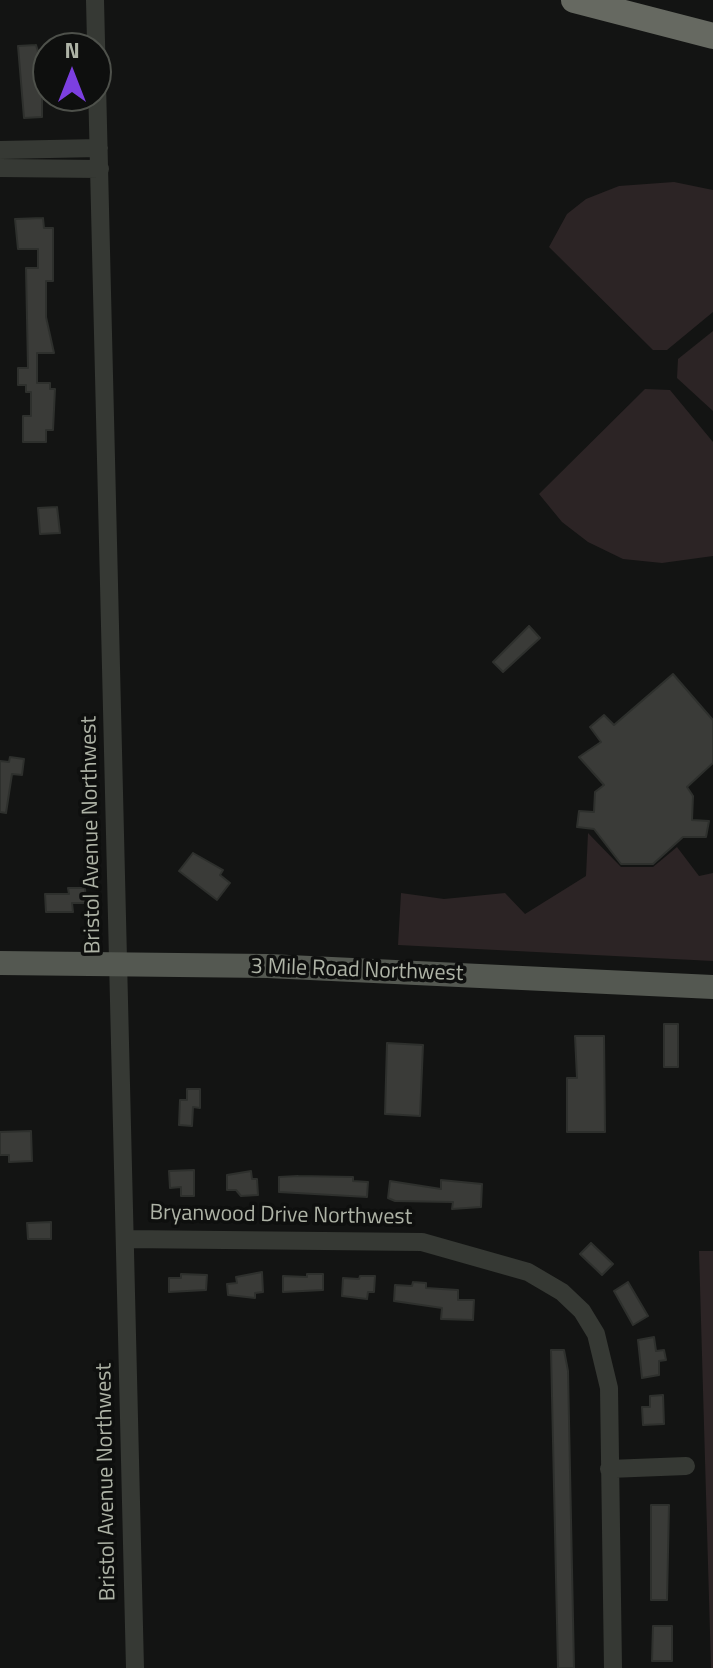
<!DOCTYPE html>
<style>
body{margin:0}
#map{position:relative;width:713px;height:1668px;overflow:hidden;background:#131413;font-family:"Titillium Web",sans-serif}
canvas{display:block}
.north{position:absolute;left:32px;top:32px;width:80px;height:80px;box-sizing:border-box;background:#0e0f0e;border:2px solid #4e514b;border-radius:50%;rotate:0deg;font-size:22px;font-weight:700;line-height:32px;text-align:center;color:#aeb3a6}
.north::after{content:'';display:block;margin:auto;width:28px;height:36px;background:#7c3fe0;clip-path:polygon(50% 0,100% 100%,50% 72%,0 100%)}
</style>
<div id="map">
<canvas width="713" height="1668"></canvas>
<div class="north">N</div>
</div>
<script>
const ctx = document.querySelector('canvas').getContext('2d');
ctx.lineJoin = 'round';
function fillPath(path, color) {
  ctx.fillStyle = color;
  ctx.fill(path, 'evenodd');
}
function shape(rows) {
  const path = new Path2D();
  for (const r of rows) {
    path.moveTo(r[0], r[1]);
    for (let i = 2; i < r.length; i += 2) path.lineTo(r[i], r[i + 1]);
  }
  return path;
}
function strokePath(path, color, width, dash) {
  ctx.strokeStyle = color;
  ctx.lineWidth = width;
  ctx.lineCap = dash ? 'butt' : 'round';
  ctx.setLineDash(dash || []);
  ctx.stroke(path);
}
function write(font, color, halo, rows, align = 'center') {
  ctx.font = font + ' "Titillium Web",sans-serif';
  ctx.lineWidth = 7;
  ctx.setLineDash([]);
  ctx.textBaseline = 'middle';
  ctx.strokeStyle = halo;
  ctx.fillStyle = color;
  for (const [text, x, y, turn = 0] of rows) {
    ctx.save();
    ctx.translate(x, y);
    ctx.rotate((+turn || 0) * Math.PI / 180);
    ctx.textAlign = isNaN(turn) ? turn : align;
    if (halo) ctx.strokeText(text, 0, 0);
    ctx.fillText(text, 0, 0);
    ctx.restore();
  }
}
fillPath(shape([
 [674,182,713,190,713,312,667,350,653,350,549,247,567,214,586,199,619,186],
 [713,331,713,411,677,378,678,359],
 [645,389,670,390,713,442,713,556,662,563,623,559,588,542,562,522,539,494],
 [588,833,621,867,653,867,677,847,699,876,713,873,713,961,398,945,401,893,444,899,505,893,525,914,586,876],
 [699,1251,713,1251,713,1668,711,1668]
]), '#2c2425');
const building = shape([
 [36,45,40,58,47,57,48,99,42,99,42,117,24,118,18,46,36,45],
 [43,218,44,228,53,228,53,281,46,281,46,317,54,353,37,353,37,383,50,383,50,389,55,389,53,430,46,430,46,442,23,442,23,416,31,416,31,392,26,392,26,385,18,385,18,368,28,368,26,268,38,268,38,249,18,249,15,219,43,218],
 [57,507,60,533,40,534,38,508,57,507],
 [529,626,540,638,503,672,493,662,529,626],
 [673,674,713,720,713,763,687,787,693,796,692,820,709,821,706,837,683,837,653,864,621,864,594,829,577,827,579,811,594,812,595,792,604,785,579,757,601,742,590,727,604,715,614,725,673,674],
 [10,757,24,759,22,775,12,774,6,813,0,812,0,761,9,762,10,757],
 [193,853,223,870,220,875,230,883,217,900,179,871,193,853],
 [68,888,85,888,86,903,72,903,73,912,46,912,45,894,69,894,68,888],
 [664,1024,678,1024,678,1067,664,1067,664,1024],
 [575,1036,604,1036,605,1132,567,1132,567,1078,577,1078,575,1036],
 [387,1043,423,1045,420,1116,385,1114,387,1043],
 [187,1089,200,1089,200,1108,193,1107,192,1126,179,1125,180,1100,187,1100,187,1089],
 [31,1131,32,1161,9,1162,9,1155,0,1155,0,1132,31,1131],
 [194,1170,194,1196,181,1196,181,1187,170,1188,169,1171,194,1170],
 [251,1171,252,1179,257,1179,258,1195,241,1196,236,1190,227,1190,227,1175,251,1171],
 [298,1176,353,1177,353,1181,368,1182,367,1197,279,1192,279,1177,298,1176],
 [441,1180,482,1184,481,1207,452,1209,453,1202,395,1201,388,1198,390,1181,441,1189,441,1180],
 [51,1222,51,1239,28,1239,27,1223,51,1222],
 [591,1243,613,1264,602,1275,580,1254,591,1243],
 [262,1272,263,1292,255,1293,255,1298,228,1295,227,1284,237,1283,236,1277,262,1272],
 [181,1274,207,1275,206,1290,169,1292,169,1278,181,1278,181,1274],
 [307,1274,323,1274,323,1290,283,1292,283,1276,307,1277,307,1274],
 [360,1276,375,1276,374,1292,368,1292,367,1299,342,1296,343,1278,359,1279,360,1276],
 [413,1282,426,1283,426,1288,458,1290,458,1300,474,1300,473,1320,441,1319,442,1308,394,1301,395,1285,412,1286,413,1282],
 [628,1282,648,1316,633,1325,614,1291,628,1282],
 [654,1337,656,1351,664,1350,666,1360,659,1361,659,1375,642,1378,638,1340,654,1337],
 [551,1350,564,1350,568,1371,574,1668,558,1668,551,1350],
 [663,1395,664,1424,643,1425,642,1407,650,1407,650,1396,663,1395],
 [651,1505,669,1505,667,1600,651,1600,651,1505],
 [653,1626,672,1626,672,1661,652,1661,653,1626]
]);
fillPath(building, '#3a3b38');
strokePath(building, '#2e302d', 2);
strokePath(shape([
 [95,0,135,1668],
 [0,150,99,148],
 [0,168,100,169],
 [126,1239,422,1242,528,1272,562,1292,582,1311,596,1334,609,1388,613,1668],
 [609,1469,686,1466]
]), '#363934', 18);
strokePath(shape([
 [0,963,268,966,713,987]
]), '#545851', 24);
strokePath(shape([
 [574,0,713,36]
]), '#666961', 26);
write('22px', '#aeb3a6', '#0e0f0e', [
 ["Bristol Avenue Northwest",92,835,-91],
 ["3 Mile Road Northwest",357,971,2],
 ["Bryanwood Drive Northwest",281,1216,1],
 ["Bristol Avenue Northwest",107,1482,-91]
]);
</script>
